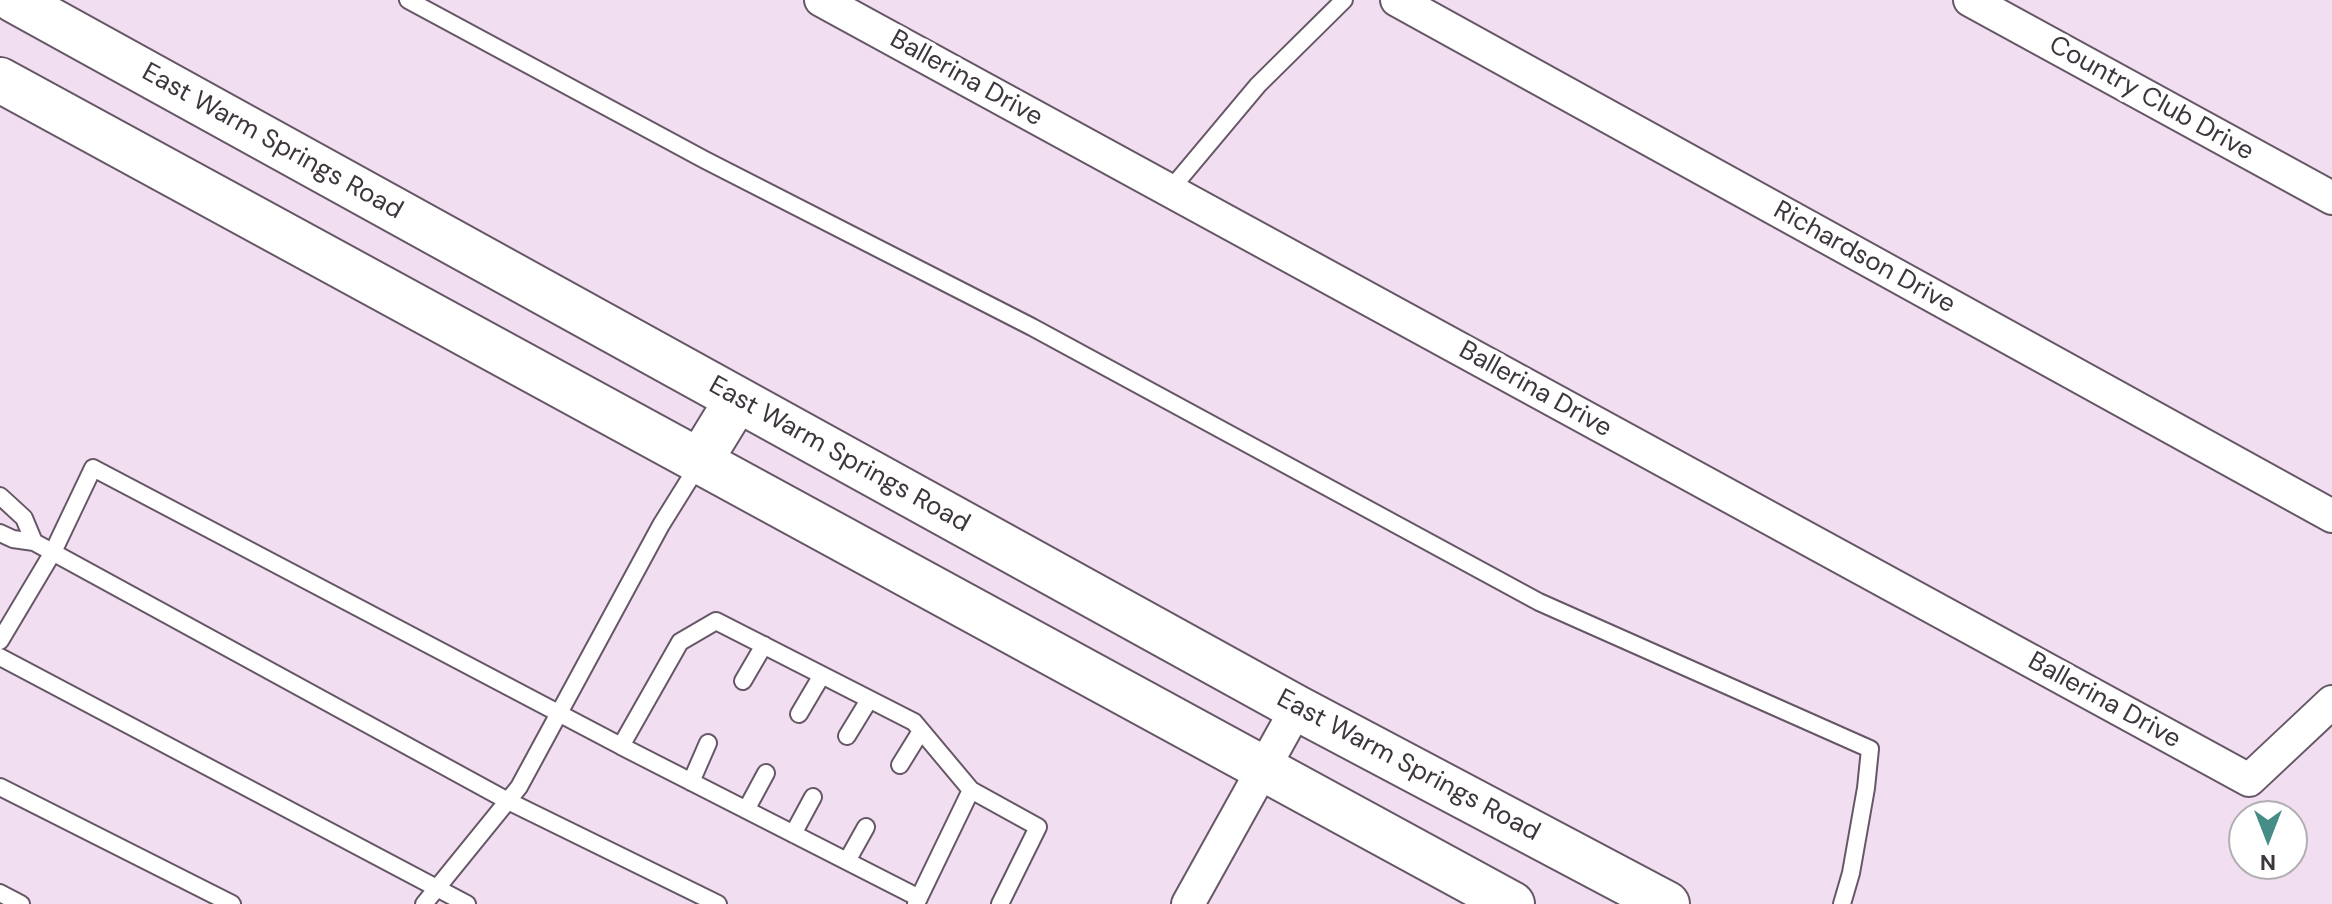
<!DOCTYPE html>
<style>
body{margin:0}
#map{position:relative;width:2332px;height:904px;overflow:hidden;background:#f1dff1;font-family:"DM Sans",sans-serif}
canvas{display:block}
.north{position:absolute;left:2228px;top:800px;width:80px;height:80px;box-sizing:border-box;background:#fff;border:2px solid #b1afb1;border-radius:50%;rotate:180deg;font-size:22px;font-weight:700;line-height:32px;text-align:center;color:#3d363d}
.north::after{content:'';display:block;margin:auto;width:28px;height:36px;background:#468d87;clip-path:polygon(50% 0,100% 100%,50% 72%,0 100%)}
</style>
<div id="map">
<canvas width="2332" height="904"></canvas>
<div class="north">N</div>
</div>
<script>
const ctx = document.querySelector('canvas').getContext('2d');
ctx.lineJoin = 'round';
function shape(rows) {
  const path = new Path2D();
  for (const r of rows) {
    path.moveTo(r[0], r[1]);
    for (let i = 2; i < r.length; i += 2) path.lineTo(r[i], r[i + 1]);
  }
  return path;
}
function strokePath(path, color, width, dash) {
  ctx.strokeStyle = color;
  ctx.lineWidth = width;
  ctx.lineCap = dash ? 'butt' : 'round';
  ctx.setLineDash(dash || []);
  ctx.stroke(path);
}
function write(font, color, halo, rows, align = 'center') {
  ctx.font = font + ' "DM Sans",sans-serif';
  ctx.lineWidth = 8;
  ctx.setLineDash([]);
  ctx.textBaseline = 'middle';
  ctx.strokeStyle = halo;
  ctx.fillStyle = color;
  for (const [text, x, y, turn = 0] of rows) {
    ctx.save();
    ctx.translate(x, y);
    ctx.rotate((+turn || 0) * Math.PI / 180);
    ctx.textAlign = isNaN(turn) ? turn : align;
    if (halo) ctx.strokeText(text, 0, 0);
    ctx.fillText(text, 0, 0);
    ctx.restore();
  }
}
const service = shape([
 [408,0,705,160,1032,327,1539,602,1870,749,1866,788,1851,873,1842,904],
 [1170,190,1258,85,1344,0],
 [0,496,24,518,34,542],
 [0,533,13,539,34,542,508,801,718,904],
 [0,641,53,552,93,468,621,746],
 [0,657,467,904],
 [743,681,764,645],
 [799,714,822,675],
 [847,736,869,700],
 [900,765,921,731],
 [691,782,708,743],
 [0,787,232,904],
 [746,810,766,773],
 [793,834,813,797],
 [847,861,866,827],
 [0,893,21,904],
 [919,898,621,746,680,642,716,621,914,722,971,790],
 [424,904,519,787,661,525,699,464],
 [916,904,971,790,1038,827,1000,904]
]);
const minor = shape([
 [821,0,2249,780,2332,702],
 [1397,0,2332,516],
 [1970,0,2332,198],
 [1188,904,1297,708]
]);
const secondary = shape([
 [14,0,1297,708,1667,904],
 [0,80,1512,904],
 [699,462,737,400]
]);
strokePath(service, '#665766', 20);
strokePath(minor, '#665766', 36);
strokePath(secondary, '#665766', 48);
strokePath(service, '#fff', 16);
strokePath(minor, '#fff', 32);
strokePath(secondary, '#fff', 44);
write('26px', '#3d363d', '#fff', [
 ["Ballerina Drive",966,79,29],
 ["Country Club Drive",2151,99,29],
 ["East Warm Springs Road",272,142,29],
 ["Richardson Drive",1864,258,29],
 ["Ballerina Drive",1535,390,29],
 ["East Warm Springs Road",839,455,29],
 ["Ballerina Drive",2104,701,29],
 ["East Warm Springs Road",1408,766,28]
]);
</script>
